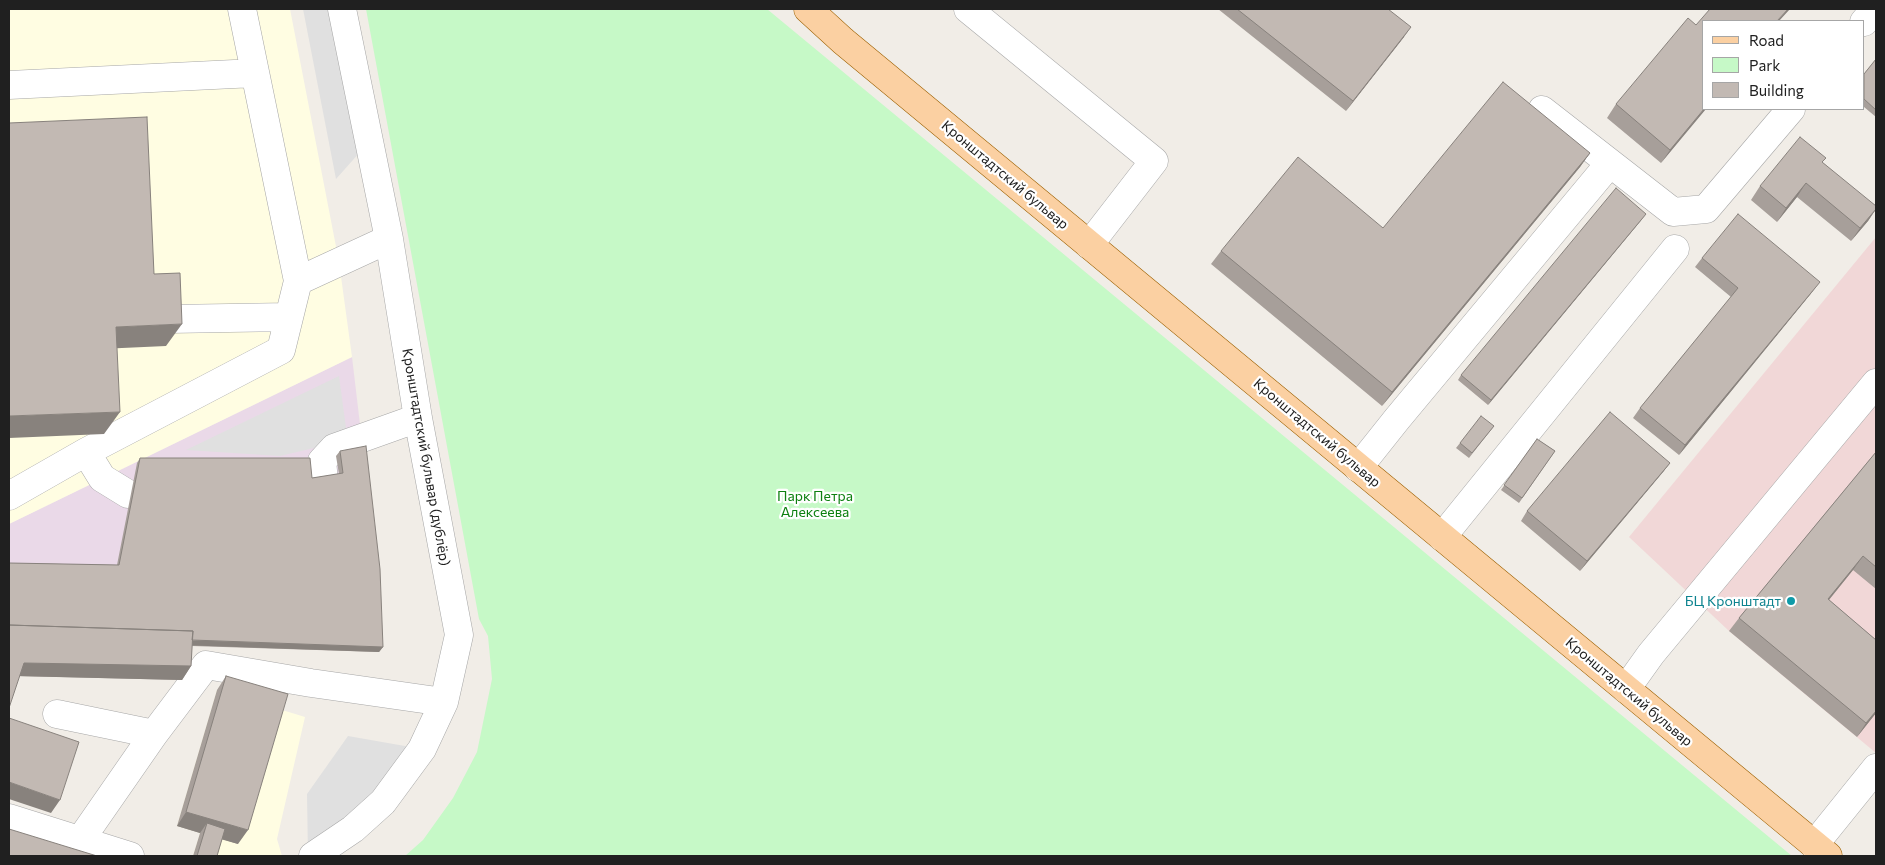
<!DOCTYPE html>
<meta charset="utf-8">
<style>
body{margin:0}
#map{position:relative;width:1885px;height:865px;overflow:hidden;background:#f1ede7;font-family:Commissioner,sans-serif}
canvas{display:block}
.frame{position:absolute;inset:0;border:10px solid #202020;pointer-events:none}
.legend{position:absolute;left:1702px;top:20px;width:162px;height:90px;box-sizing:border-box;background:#fff;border:1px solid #a6a6a6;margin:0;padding:6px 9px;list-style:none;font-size:15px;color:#202020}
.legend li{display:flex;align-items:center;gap:10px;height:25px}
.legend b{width:25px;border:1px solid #a6a6a6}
</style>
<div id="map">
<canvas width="1885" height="865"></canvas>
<div class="frame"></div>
<ul class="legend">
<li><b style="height:6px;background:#fbd0a2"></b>Road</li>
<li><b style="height:14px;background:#c6f9c7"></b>Park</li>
<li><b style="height:14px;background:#c2b9b3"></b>Building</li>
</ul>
</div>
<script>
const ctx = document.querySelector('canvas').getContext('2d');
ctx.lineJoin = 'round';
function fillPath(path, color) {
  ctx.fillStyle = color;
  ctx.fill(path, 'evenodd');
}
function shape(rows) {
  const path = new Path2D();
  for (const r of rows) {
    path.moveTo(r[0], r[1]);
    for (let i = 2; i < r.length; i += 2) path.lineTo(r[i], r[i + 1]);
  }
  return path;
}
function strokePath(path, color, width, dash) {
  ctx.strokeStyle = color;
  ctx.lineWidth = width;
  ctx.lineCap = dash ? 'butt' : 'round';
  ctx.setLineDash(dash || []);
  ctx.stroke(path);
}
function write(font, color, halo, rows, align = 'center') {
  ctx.font = font + ' Commissioner,sans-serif';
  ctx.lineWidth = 4.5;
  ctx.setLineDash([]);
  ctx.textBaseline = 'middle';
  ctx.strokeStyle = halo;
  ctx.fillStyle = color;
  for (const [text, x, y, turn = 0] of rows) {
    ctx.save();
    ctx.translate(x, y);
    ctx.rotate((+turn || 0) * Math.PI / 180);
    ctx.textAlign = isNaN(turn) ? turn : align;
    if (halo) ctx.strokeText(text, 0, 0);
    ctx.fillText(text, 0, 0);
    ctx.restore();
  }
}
fillPath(shape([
 [1876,237,1876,753,1729,631,1629,537]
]), '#f1d7d7');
fillPath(shape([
 [352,357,366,475,9,639,9,524]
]), '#ead9e8');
fillPath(shape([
 [9,9,290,9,339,262,352,357,9,524],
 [217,690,305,717,277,839,282,856,193,856,200,833,177,826]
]), '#fffde2');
fillPath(shape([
 [366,9,767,9,1792,856,405,856,423,840,453,798,477,752,492,679,488,636,479,619]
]), '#c6f9c7');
fillPath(shape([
 [303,9,342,9,369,142,336,179],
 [339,376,346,428,314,448,280,456,186,450],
 [348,736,422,749,308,856,307,794]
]), '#e0e0e0');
const minor = shape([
 [968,9,1154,161,1089,245],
 [1864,22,1875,9],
 [9,85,255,73],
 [1542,110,1673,212,1706,209,1791,109],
 [298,281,389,239],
 [169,319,289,317],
 [86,452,102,478,128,494],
 [1358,468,1397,419,1610,163],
 [324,481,322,461,334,448,418,418],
 [9,496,86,452,281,350,298,281,242,9],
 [1442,537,1675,249],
 [1626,689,1651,654,1876,383],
 [57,714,154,734,206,665,311,683,444,702],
 [9,818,130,856],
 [79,842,154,734],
 [1814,845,1876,768],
 [313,856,353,829,383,802,422,749,444,702,459,635,418,418,389,239,342,9]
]);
const major = shape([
 [808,9,843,41,1828,856]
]);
strokePath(minor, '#a7a7a7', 29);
strokePath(major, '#9c6001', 29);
strokePath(minor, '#fff', 28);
strokePath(major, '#fbd0a2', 28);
fillPath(shape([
 [1218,9,1388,9,1404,37,1346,111],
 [1876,59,1876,117,1864,107,1864,74],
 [1616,104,1704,109,1661,163,1607,118],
 [1590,153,1580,167,1382,406,1211,264,1221,251,1383,228],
 [1822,162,1876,209,1868,221,1851,241,1797,197,1777,222,1751,200,1760,186],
 [1643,218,1488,405,1458,380,1461,375],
 [1702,258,1813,291,1679,455,1633,418,1640,408,1731,297,1695,267],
 [1494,426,1469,458,1456,448,1460,443],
 [1537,439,1555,451,1519,503,1501,490],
 [340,451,383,647,379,652,192,646,191,666,182,680,19,676,9,563,117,565,137,463,140,458,312,478,339,474,336,456],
 [1876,452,1876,589,1853,570,1829,600,1876,640,1876,713,1857,737,1729,631,1739,618],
 [1670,463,1663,472,1580,571,1521,521,1527,511],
 [226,676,238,844,222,839,217,856,193,856,200,833,177,826,217,690]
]), '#a79f9a');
fillPath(shape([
 [1788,9,1790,9,1779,21,1777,21],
 [1411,27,1404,37,1346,111,1353,101],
 [1704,109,1706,109,1661,163,1670,150],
 [1590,153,1580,167,1382,406,1392,392],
 [1806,183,1797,197,1777,222,1786,208],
 [1876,209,1868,221,1851,241,1860,228],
 [1646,214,1643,218,1488,405,1491,400],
 [1820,282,1813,291,1679,455,1685,445],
 [182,324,166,346,100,349,116,327],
 [120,412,104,434,9,438,9,416],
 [1670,463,1663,472,1580,571,1587,561],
 [1863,556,1853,570,1818,613,1828,599],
 [9,634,383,647,379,652,9,639],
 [24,663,191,666,182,680,14,676],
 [1876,711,1876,713,1857,737,1866,723],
 [9,782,60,800,51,813,9,799],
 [186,812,248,830,238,844,203,834,207,823,200,833,177,826]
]), '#88827d');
const building = shape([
 [1237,9,1388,9,1411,27,1353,101,1237,9],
 [1710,9,1788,9,1777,21,1704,21,1704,109,1670,150,1616,104,1688,18,1696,25,1710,9],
 [1876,59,1876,110,1864,99,1864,74,1876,59],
 [1503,82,1590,153,1392,392,1221,251,1298,157,1383,228,1503,82],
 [147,117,154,274,180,273,182,324,116,327,120,412,9,416,9,123,147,117],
 [1800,137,1826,158,1822,162,1876,206,1876,209,1860,228,1806,183,1786,208,1760,186,1800,137],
 [1616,188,1646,214,1491,400,1461,375,1616,188],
 [1738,214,1820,282,1685,445,1640,408,1738,288,1702,258,1738,214],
 [1610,412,1670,463,1587,561,1527,511,1610,412],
 [1481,416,1494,426,1472,453,1460,443,1481,416],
 [1537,439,1555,451,1522,498,1504,485,1537,439],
 [366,446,380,569,383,647,192,640,193,631,9,625,9,563,119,565,140,458,310,458,312,478,343,473,340,451,366,446],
 [1876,452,1876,567,1863,556,1828,599,1876,640,1876,711,1866,723,1739,618,1876,452],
 [9,625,193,631,191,666,24,663,9,708,9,625],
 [226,676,288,694,248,830,186,812,226,676],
 [9,718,79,742,60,800,9,782,9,718],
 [207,823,225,829,217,856,197,856,207,823],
 [9,829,97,856,9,856,9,829]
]);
fillPath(building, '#c2b9b3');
strokePath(building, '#88827d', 1);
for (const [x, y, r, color] of [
 [1791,601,5,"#0f9aa8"]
]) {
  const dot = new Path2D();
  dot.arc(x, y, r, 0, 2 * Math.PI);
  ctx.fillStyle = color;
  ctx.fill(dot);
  strokePath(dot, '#fff', 2);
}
write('14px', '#202020', '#fff', [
 ["Кронштадтский бульвар",1005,175,40],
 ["Кронштадтский бульвар",1317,433,40],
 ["Кронштадтский бульвар (дублёр)",426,457,80],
 ["Кронштадтский бульвар",1629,692,40]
]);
write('14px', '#0d8010', '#fff', [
 ["Парк Петра",815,496],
 ["Алексеева",815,512]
]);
write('14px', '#0d838f', '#fff', [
 ["БЦ Кронштадт",1781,601]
], 'right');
</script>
